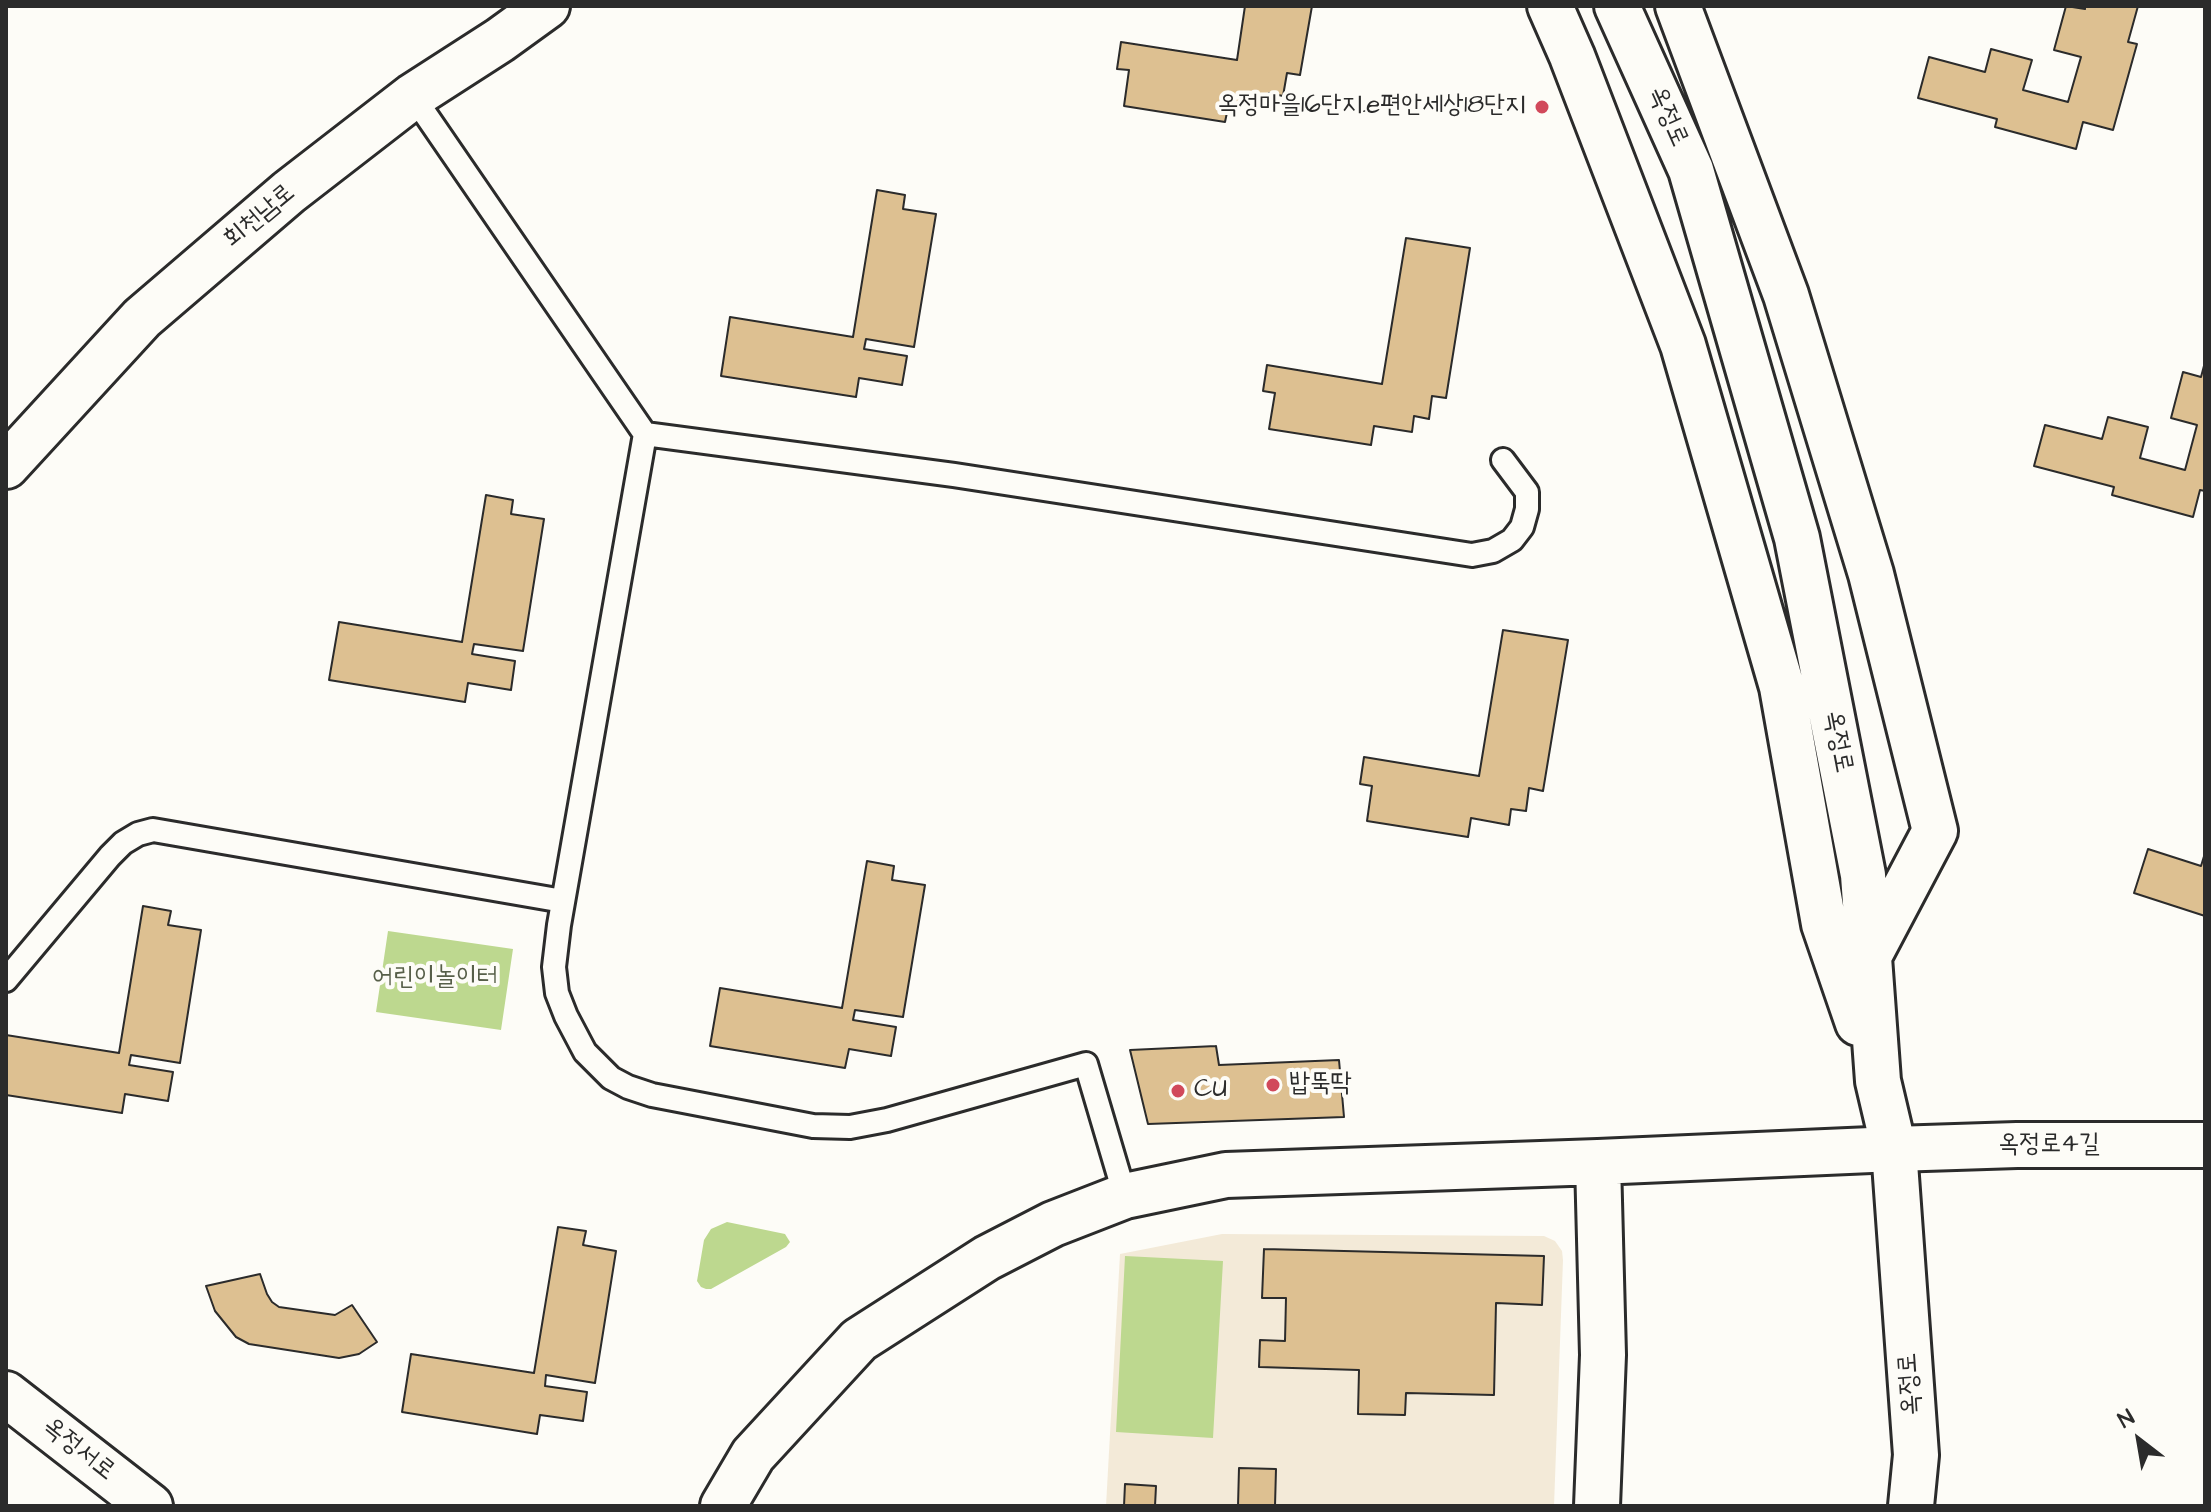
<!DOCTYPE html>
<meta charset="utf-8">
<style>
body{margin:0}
#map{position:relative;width:2211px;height:1512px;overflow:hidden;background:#fdfcf7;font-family:"Architects Daughter",sans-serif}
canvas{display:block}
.frame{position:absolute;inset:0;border:8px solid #2b2b2b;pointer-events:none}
.north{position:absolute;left:2099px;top:1400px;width:80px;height:80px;-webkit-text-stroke:6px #fdfcf7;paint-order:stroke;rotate:329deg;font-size:22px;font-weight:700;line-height:32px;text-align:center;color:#2b2b2b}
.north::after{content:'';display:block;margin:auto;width:28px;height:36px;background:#2b2b2b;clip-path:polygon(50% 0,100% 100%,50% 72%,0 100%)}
</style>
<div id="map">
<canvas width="2211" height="1512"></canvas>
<div class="frame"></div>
<div class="north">N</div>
</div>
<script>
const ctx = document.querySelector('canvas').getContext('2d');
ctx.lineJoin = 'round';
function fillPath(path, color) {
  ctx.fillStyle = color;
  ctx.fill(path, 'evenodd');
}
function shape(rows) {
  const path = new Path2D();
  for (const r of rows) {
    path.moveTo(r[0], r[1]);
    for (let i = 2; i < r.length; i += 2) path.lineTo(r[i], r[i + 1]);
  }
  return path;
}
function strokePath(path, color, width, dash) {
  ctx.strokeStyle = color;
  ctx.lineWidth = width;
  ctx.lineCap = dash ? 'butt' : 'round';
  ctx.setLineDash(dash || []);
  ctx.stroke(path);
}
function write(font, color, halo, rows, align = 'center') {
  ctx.font = font + ' "Architects Daughter","Poor Story",sans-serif';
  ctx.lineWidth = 8;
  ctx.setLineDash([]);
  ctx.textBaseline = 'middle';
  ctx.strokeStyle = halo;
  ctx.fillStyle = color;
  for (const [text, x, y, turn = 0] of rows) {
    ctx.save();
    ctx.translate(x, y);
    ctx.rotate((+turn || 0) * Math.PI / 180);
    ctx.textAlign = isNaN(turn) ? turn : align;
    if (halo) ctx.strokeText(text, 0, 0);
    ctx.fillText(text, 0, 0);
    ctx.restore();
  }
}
fillPath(shape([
 [1222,1234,1544,1236,1555,1241,1562,1251,1563,1260,1554,1506,1106,1506,1120,1254]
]), '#f3ead8');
fillPath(shape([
 [388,931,513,949,501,1030,376,1012],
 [727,1222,785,1234,790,1242,786,1247,711,1289,706,1289,701,1287,697,1281,704,1240,711,1229],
 [1125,1256,1223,1261,1213,1438,1116,1432]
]), '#bdd88f');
const building = shape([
 [1245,6,1312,6,1300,75,1287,73,1283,96,1269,93,1266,109,1229,103,1225,122,1124,106,1129,70,1117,69,1121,42,1237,60,1245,6],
 [2066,6,2085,9,2085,6,2138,6,2128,42,2137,44,2113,130,2083,122,2076,149,1995,127,1997,119,1918,98,1929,57,1985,72,1991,49,2032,60,2023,90,2068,102,2081,57,2054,50,2066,6],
 [877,190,905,195,903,209,936,214,914,347,866,339,864,349,907,356,902,385,859,378,856,397,721,376,730,317,853,337,877,190],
 [1406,238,1470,248,1446,398,1432,396,1429,419,1414,416,1412,432,1374,426,1371,445,1269,429,1275,393,1263,391,1267,365,1382,384,1406,238],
 [2205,362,2205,491,2200,490,2193,517,2112,495,2114,487,2034,466,2045,425,2102,439,2108,417,2148,427,2140,458,2185,470,2197,425,2171,418,2183,372,2201,377,2205,362],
 [486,495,513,500,511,514,544,519,523,651,474,644,472,654,515,661,511,690,468,683,465,702,329,680,339,622,462,642,486,495],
 [1503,630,1568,640,1543,791,1529,788,1526,811,1511,809,1509,825,1471,818,1468,837,1367,821,1372,786,1360,784,1364,757,1479,776,1503,630],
 [2148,849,2201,866,2205,853,2205,916,2134,893,2148,849],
 [867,861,894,866,892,880,925,885,903,1017,855,1010,853,1020,896,1027,891,1056,849,1049,845,1068,710,1046,720,988,842,1008,867,861],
 [143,906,171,911,168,925,201,930,180,1063,131,1055,129,1065,173,1072,168,1101,125,1094,122,1113,6,1095,6,1035,119,1053,143,906],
 [1216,1046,1219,1065,1339,1060,1344,1117,1148,1124,1130,1050,1216,1046],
 [558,1227,586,1231,583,1245,616,1251,595,1383,546,1375,545,1386,587,1392,583,1421,540,1415,537,1434,402,1412,411,1354,534,1373,558,1227],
 [1264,1249,1544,1256,1542,1305,1496,1303,1494,1395,1406,1393,1405,1415,1358,1414,1359,1370,1259,1367,1260,1340,1285,1341,1286,1298,1262,1298,1264,1249],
 [260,1274,267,1294,272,1302,279,1307,335,1315,352,1305,377,1342,359,1354,339,1358,249,1344,236,1337,215,1311,206,1286,260,1274],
 [1239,1468,1276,1469,1275,1506,1238,1506,1239,1468],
 [1125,1484,1156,1486,1155,1506,1124,1506,1125,1484]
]);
fillPath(building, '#ddc091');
strokePath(building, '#2b2b2b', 2);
const service = shape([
 [413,96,645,434],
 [6,980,110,856,123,843,138,834,153,830,563,901],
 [1125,1196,1086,1064,887,1120,850,1127,813,1126,652,1095,628,1087,611,1078,585,1052,566,1016,557,993,554,967,559,925,645,434,954,475,1472,555,1493,551,1512,540,1522,527,1527,509,1527,492,1503,460]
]);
const minor = shape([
 [723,1506,753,1455,859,1340,987,1258,1053,1224,1125,1196,1226,1175,1598,1162,1894,1149,2017,1145,2205,1145],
 [1597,1506,1603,1355,1598,1162]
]);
const tertiary = shape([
 [6,1394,150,1506]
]);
const secondary = shape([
 [1550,6,1572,56,1683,345,1782,687,1824,924,1858,1023],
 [1617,6,1691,170,1797,538,1863,875,1878,1081,1894,1149,1916,1455,1911,1506],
 [1678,6,1786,295,1871,574,1935,831,1869,956],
 [6,466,142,318,289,192,413,96,500,40,547,6]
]);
strokePath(service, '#2b2b2b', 28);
strokePath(minor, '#2b2b2b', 50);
strokePath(tertiary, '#2b2b2b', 50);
strokePath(secondary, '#2b2b2b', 50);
strokePath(service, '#fdfcf7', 22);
strokePath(minor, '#fdfcf7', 44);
strokePath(tertiary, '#fdfcf7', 44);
strokePath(secondary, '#fdfcf7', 44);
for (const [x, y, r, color] of [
 [1542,107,8,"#d1495b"],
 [1273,1085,8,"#d1495b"],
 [1178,1091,8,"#d1495b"]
]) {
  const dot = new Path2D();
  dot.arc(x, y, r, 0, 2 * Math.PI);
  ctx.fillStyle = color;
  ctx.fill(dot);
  strokePath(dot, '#fdfcf7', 3);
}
write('26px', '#2b2b2b', '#fdfcf7', [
 ["옥정마을16단지.e편안세상18단지",1526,107,"right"],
 ["밥뚝딱",1289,1085],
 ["CU",1194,1091]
], 'left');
write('26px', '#2b2b2b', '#fdfcf7', [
 ["옥정로",1667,117,66],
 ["회천남로",260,217,-40],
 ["옥정로",1837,742,79],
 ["옥정로4길",2049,1146],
 ["옥정로",1911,1384,-94],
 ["옥정서로",78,1450,38]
]);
write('26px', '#575f49', '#fdfcf7', [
 ["어린이놀이터",435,979]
]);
</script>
